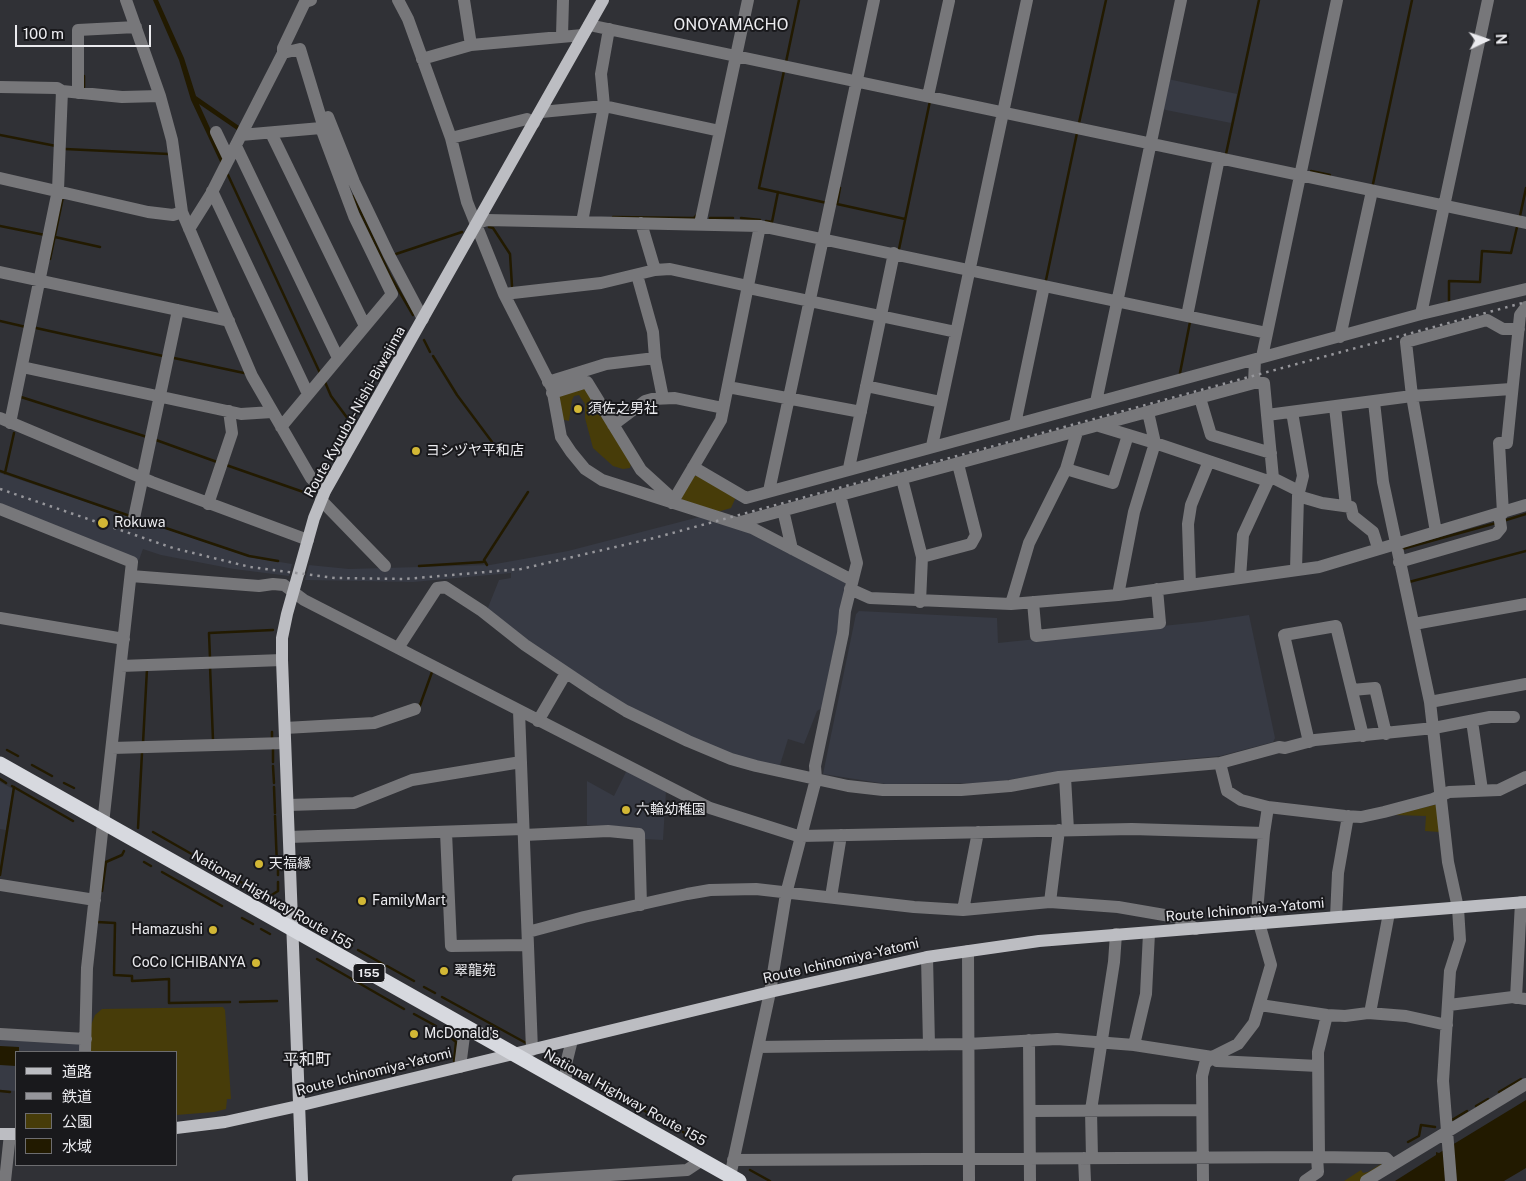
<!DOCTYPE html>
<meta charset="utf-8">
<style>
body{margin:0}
#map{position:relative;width:1526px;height:1181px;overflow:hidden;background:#303136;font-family:"Public Sans","Noto Sans JP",sans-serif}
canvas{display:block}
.legend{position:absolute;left:15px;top:1051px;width:162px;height:115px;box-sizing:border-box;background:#19191c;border:1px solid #6d6d70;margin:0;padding:6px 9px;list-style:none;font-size:15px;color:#ebebef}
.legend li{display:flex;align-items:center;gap:10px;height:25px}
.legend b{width:25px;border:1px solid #6d6d70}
.north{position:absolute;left:1461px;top:15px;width:50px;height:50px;-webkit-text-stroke:4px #19191c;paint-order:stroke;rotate:87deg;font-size:14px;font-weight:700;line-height:20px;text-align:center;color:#ebebef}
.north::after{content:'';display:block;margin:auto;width:18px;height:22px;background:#ebebef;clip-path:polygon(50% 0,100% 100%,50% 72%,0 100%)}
.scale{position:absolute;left:15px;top:25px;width:136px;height:22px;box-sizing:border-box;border:2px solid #ebebef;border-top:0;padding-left:6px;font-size:15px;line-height:18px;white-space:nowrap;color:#ebebef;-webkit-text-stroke:4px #19191c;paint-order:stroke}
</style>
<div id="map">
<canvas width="1526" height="1181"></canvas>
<ul class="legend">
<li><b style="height:6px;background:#bcbdc2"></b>道路</li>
<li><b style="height:6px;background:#96969b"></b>鉄道</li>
<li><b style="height:14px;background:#473c09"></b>公園</li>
<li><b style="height:14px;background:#221a00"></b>水域</li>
</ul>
<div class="north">N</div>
<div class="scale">100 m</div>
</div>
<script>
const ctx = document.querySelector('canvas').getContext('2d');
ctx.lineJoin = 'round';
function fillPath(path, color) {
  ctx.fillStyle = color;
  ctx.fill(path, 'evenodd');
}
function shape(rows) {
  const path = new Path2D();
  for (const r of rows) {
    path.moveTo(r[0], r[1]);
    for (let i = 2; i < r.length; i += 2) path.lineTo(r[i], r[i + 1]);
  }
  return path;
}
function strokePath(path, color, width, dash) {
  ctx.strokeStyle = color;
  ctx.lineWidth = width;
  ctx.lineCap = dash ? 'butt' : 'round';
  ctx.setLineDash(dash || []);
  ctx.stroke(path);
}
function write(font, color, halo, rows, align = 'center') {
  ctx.font = font + ' "Public Sans","Noto Sans JP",sans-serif';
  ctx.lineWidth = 4;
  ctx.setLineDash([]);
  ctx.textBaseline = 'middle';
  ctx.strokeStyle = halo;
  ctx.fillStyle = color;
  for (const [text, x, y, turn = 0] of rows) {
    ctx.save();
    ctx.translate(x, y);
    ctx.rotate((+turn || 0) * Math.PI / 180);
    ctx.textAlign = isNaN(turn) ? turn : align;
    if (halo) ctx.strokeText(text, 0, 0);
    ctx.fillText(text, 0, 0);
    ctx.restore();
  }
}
fillPath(shape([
 [1168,79,1237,94,1231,123,1161,109],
 [0,473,249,557,292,564,289,576,234,569,161,555,143,549,139,560,115,551,0,504],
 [707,515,757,535,844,579,846,587,822,708,817,711,804,744,788,739,779,768,735,756,629,709,541,652,487,610,499,580,511,578,511,573,413,582,305,580,309,565,349,569,490,565,568,551],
 [859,611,997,618,998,643,1201,622,1249,615,1275,738,1273,742,1220,756,1069,770,989,783,886,784,823,774,856,614],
 [627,770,666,791,663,840,643,839,637,827,587,825,587,781,614,796],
 [0,782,13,789,6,830,0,829],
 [0,1037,81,1044,81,1052,16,1052,16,1091,0,1090]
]), '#373a44');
fillPath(shape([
 [586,386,631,462,630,468,623,469,613,466,593,448,585,418,585,404,579,395,574,396,572,400,569,421,560,419,558,395],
 [693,476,698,476,736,497,731,508,714,513,682,500,681,496],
 [1438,804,1440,832,1425,831,1426,816,1394,815],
 [223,1007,225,1010,231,1099,227,1099,226,1109,214,1112,176,1115,176,1052,90,1052,91,1025,95,1015,102,1009],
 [1384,1162,1362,1181,1344,1181,1361,1170,1363,1173,1368,1172]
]), '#473c09');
fillPath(shape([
 [153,0,158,0,184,58,196,96,239,126,237,130,199,104,225,161,222,166,191,100,179,60],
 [0,1046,19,1047,19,1052,16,1052,16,1066,0,1065],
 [1526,1100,1526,1168,1504,1181,1395,1181,1436,1155,1436,1152,1439,1153]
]), '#221a00');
strokePath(shape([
 [786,62,799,0],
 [784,71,759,188,827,203],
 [84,76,84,87],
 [1079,123,1106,0],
 [0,135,56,146],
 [65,149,169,154],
 [1226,154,1259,0],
 [1311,171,1330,175],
 [228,175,320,373],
 [1373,184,1412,0],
 [840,188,837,204,905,219],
 [353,196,391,277,413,315],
 [1520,216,1526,188],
 [613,217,694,218,697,215],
 [710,218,733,218],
 [741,218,760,220],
 [766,221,772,222,778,192],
 [0,226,45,235],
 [489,227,493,228,510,254,512,286],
 [55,237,100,247],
 [899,249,930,101],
 [393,255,462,232],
 [50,259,63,197],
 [1046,280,1077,133],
 [1449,303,1449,281,1480,282,1482,251,1511,253,1517,227],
 [0,321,26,327],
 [36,328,163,356],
 [424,340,430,352],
 [433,356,457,395,498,450],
 [174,358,244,373],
 [1180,373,1190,322],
 [325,382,331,396,351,423],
 [21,397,147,437],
 [156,440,217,462],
 [226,465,312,495],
 [0,471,130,516],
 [5,473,14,433],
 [139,519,249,556,278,561],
 [1503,521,1526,514],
 [1402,549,1496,523],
 [487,565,484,560,528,492],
 [419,566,483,562],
 [1409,582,1526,551],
 [210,658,209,633,273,630],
 [210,666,213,740],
 [419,708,432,672],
 [272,732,272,738],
 [143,743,147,669],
 [273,748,273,762],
 [7,750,18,756],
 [32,765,52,776],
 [273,766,274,783],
 [0,779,6,783],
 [64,783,74,788],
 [12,786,73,821],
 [274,787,275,813],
 [275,816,277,866],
 [138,828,142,753],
 [153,832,246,885],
 [144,862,151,866],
 [278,870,278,875],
 [162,872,222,906],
 [0,875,14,787],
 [102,891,106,862,122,855,124,851],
 [258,892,266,897,270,896,278,891,278,882],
 [242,918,253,924],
 [97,922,115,923,114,975,132,976,132,981,169,979,169,1003,230,1002],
 [311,924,327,933],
 [261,929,270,934],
 [346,943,352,946],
 [358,950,383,964],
 [317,959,404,1009],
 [387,966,414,981],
 [424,987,435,993],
 [442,997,526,1043],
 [240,1002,277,1001],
 [414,1014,436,1026],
 [443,1031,456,1042,454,1061],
 [0,1091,10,1092],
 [1499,1092,1521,1079],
 [614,1094,618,1095],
 [629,1102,650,1114],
 [1476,1106,1488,1099],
 [660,1119,672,1126],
 [1452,1120,1467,1111],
 [683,1132,703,1144],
 [1408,1142,1419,1136,1421,1125,1435,1127],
 [750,1170,770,1181]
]), '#221a00', 2.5);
strokePath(shape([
 [126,0,160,96,172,140,182,212,252,376,311,478,325,491],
 [398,0,408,19,451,138,467,202,504,294,552,388,561,437,571,452,585,469,602,480,752,528,852,580],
 [464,0,471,45],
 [589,25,1526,223],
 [562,36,563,0],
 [283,53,300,49,323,125],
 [422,59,471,45,583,35],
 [0,87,57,88,62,91,122,97,160,96],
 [78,93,78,30,136,27],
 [928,96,949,1],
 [541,112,604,106,720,131],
 [328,117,354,182,389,255,423,319],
 [216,132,229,159],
 [271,133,365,326],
 [241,135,283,53,283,48,305,2,311,0],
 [451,138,527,119,534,123],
 [236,146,338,358],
 [0,178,148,212,173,215,182,212],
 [212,191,308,394],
 [582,222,604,106,601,74,609,29],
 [477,223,487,220,760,226,1267,333],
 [641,223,655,270],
 [700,224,748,0],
 [189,229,211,194,241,135,321,128,354,216,392,294,281,427],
 [0,272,229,321],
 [637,275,653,332,655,358,663,398],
 [748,288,956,332],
 [504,294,601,283,655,270,670,269,748,286],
 [1421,314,1526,289],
 [1187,316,1219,158],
 [1340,337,1372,191],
 [1262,357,1337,0],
 [1255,360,1254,383,1264,383,1267,415,1412,396,1436,532],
 [22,367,241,414,272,412],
 [548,382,606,364,655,358],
 [866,386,941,402],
 [728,387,861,412],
 [1511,389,1412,396,1406,342,1487,320,1503,329,1519,329],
 [552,393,587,382,641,470,674,500],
 [1200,398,1211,435,1271,453],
 [1096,402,1181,0],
 [1374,402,1383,482,1430,702,1448,862,1458,908,1460,940,1450,971,1443,1081,1451,1181],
 [1335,407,1346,506],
 [1292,412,1303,476,1298,496,1296,570],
 [0,418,152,482,308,540],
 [10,423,58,190,62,91],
 [1015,424,1044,286],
 [613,425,645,401,652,399,675,398,723,408],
 [1099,426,1155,443,1268,481],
 [932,446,1027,0],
 [693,467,746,498,1421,314,1488,0],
 [849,468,894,253],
 [1066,469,1113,483,1128,435],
 [1273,478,1299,491],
 [902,479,922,557,920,602],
 [769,491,874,0],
 [1298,496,1322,503,1351,507,1353,516,1373,532,1378,548],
 [321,500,385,566],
 [672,503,721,420,760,226],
 [208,504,232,433,229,411],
 [0,509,132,562,87,968,85,1052],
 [783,510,792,549],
 [1503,513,1499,443,1507,443,1520,315,1526,307],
 [134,518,178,310],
 [737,523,1254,383],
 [922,557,971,544,976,535,958,464],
 [1399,562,1496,534,1501,528,1499,514],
 [131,576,259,586,273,584,284,585,304,600,710,808,801,837],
 [1240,578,1243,535,1268,481,1273,478,1267,415],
 [1190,585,1188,524,1191,505,1209,461],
 [850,589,870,598,1011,604,1118,595,1319,567,1526,505],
 [1118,595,1134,512,1155,443,1148,412],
 [1033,602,1036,636,1160,623,1157,589],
 [1011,604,1029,543,1066,469,1077,432],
 [0,618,124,639],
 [1414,624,1526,604],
 [398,648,437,588,445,587,482,611,525,645,595,692,626,711,688,741,731,759,756,766,848,786,883,790,961,790,1010,786,1059,777,1220,763,1279,747,1285,748,1315,740,1434,728,1490,717,1514,717],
 [121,666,282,660],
 [1352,690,1375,688,1386,734],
 [1430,702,1526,684],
 [519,711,532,1050],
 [538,721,566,673],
 [1472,721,1482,790],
 [285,728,374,723,415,709],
 [1309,742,1284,635,1336,626,1363,736],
 [112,748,285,743],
 [1220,763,1227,791,1241,800,1268,807,1345,816,1361,817,1384,812,1433,799,1449,792,1499,790,1526,777],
 [1065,777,1068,830],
 [288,805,354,803,412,780,521,762],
 [446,832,451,946,528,945],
 [524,835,608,831,639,834,641,905],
 [801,836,1132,829,1264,833],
 [289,837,523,829],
 [0,885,95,900],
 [831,897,841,835],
 [1050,902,1059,830],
 [963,910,978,832],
 [1336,917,1338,873,1348,816],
 [1256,923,1264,833,1268,807],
 [528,932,584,917,687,894,710,890,756,889,914,907,963,910,1050,902,1118,907,1176,917,1196,929],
 [968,951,969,1181],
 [927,957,929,1045],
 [1516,998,1521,902],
 [1260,1005,1327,1015,1345,1016,1368,1013,1406,1016,1447,1025],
 [1449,1005,1513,997,1526,999],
 [1370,1013,1389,913],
 [0,1034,86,1039],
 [1029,1040,1030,1181],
 [1134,1045,1146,994,1149,933],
 [758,1047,968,1044,1057,1039,1134,1045,1212,1057,1217,1061,1318,1066],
 [460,1067,465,1028],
 [566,1083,566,1064,572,1040],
 [1030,1111,1201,1110],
 [1319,1157,1318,1052,1327,1015],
 [1084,1158,1085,1181],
 [1092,1158,1091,1110,1114,962,1116,934],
 [733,1160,1317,1157,1386,1158,1392,1164],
 [5,1181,10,1134],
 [518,1181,687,1170,702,1160],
 [729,1181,770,992,786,894,816,779,815,766,843,633,845,611,857,563,840,495],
 [1203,1181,1202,1076,1205,1064,1212,1057,1238,1044,1254,1023,1271,965,1259,923],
 [1305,1181,1318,1172,1317,1157],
 [1366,1181,1526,1084]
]), '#77777a', 12);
strokePath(shape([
 [176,1128,225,1122,298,1106,770,992,927,957,1039,941,1526,902],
 [0,1134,16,1134],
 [302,1181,282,660,282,638,287,614,314,518,325,491,603,0]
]), '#bcbdc2', 12);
strokePath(shape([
 [0,764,739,1181]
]), '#d7d9df', 15);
strokePath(shape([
 [0,489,173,548,250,567,335,578,405,579,521,569,654,538,1526,302]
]), '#96969b', 2.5, [2.5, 5]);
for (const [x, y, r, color] of [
 [578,409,5,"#d2b735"],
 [416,451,5,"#d2b735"],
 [103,523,6,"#d2b735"],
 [626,810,5,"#d2b735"],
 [259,864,5,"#d2b735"],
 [362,901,5,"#d2b735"],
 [213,930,5,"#d2b735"],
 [256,963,5,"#d2b735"],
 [444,971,5,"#d2b735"],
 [414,1034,5,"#d2b735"]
]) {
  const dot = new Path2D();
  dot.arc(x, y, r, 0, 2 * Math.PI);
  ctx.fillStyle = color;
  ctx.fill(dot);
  strokePath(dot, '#19191c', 2);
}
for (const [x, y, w] of [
 [369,973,32]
]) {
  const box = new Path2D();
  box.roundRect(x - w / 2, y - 9.5, w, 19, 4);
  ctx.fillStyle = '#19191c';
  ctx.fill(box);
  strokePath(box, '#ebebef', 1);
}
write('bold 12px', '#ebebef', null, [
 ["155",369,973]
]);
write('14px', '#ebebef', '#19191c', [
 ["須佐之男社",588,409],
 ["ヨシヅヤ平和店",426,451],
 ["Rokuwa",114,523],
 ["六輪幼稚園",636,810],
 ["天福縁",269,864],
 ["FamilyMart",372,901],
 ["Hamazushi",203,930,"right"],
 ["CoCo ICHIBANYA",246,963,"right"],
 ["翠龍苑",454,971],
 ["McDonald's",424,1034]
], 'left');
write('14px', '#ebebef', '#19191c', [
 ["Route Kyuubu-Nishi-Biwajima",355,412,-61],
 ["National Highway Route 155",272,900,30],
 ["Route Ichinomiya-Yatomi",1245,910,-5],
 ["Route Ichinomiya-Yatomi",841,961,-13],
 ["Route Ichinomiya-Yatomi",374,1072,-14],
 ["National Highway Route 155",625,1098,29]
]);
write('16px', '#ebebef', '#19191c', [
 ["ONOYAMACHO",731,25],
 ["平和町",307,1060]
]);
</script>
